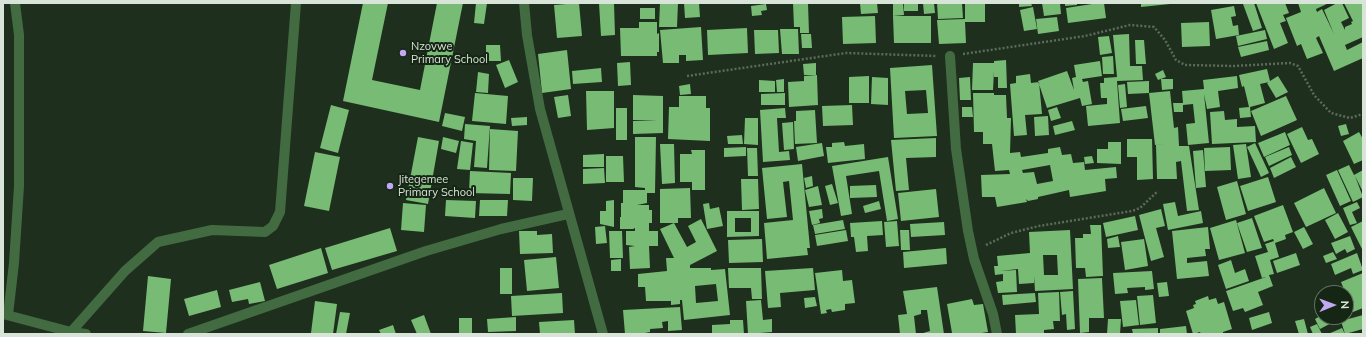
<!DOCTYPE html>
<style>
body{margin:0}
#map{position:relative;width:1366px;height:337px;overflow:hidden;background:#1e2f1d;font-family:Mulish,sans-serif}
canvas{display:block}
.frame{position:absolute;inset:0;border:4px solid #d9e4d8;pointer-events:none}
.north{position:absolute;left:1314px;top:285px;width:40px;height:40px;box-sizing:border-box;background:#152614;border:1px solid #637262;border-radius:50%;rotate:89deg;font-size:11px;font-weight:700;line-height:16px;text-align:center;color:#d9e4d8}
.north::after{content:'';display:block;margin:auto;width:14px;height:18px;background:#c1a8f3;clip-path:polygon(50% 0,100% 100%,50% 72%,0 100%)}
</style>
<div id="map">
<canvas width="1366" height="337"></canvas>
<div class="frame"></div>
<div class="north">N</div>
</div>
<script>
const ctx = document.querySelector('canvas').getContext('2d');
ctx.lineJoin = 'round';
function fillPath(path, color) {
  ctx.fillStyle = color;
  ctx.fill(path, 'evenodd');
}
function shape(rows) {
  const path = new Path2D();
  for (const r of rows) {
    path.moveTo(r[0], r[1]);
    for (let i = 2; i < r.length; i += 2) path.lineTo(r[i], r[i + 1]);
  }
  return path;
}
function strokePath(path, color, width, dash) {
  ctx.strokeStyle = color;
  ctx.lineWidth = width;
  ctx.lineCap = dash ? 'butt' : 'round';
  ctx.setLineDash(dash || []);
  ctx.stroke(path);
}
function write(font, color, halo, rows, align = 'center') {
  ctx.font = font + ' Mulish,sans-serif';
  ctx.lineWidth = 4;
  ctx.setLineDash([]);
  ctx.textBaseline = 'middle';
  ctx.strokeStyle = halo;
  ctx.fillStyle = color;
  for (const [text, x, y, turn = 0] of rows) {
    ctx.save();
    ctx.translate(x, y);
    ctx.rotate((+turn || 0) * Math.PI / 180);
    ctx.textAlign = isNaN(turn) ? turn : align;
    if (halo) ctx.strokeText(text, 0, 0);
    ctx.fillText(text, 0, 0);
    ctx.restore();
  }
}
fillPath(shape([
 [363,3,388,3,372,80,420,90,437,3,463,3,439,122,343,101],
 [476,3,487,3,484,24,474,23],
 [579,3,582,36,557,38,554,5],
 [599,3,614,3,615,35,601,36],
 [660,3,678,3,677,27,659,27],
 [684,3,699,3,700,17,685,18],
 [793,3,808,3,809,33,800,33,800,27,794,27],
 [860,3,877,3,878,13,861,14],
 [893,3,903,3,904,15,893,16],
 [904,3,918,3,918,11,904,11],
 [923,3,934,3,935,13,924,14],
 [937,3,962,3,963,18,938,19],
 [965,3,985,3,985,22,965,22,966,43,939,44,937,20,965,19],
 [1019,3,1031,3,1032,6,1019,7],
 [1042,3,1060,3,1061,14,1044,16],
 [1065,3,1077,3,1077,5,1065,6],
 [1092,3,1104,3,1106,18,1068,23,1066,8,1092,4],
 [1141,3,1170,3,1170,4,1141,7],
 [1247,3,1254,3,1262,28,1253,31,1243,4],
 [1256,3,1285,3,1289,13,1283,15,1286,21,1280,23,1288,43,1274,49],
 [1298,3,1329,3,1316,9,1317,12,1322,9,1334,34,1324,10,1337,3,1342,3,1349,18,1341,22,1345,30,1345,27,1352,24,1351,22,1353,21,1344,3,1363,3,1363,37,1345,45,1347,50,1363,42,1363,58,1334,71,1319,36,1316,38,1323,53,1307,59,1301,44,1297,46,1286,18,1301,12],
 [766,4,767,10,761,11,762,15,752,16,751,6],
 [1234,6,1236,16,1231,17,1233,26,1238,25,1239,35,1216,39,1211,10],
 [1033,7,1037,29,1024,31,1020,10],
 [640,8,655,8,655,19,640,19],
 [875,16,876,43,843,44,842,17],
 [893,16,931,16,931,43,894,43],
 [1057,17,1059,31,1038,34,1036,19],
 [639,22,657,22,657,34,659,33,659,52,657,52,657,56,621,56,620,28,639,28],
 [1209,22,1210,46,1182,47,1181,23],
 [701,27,703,60,686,61,686,55,679,55,679,63,663,63,660,30],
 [747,28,748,53,708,55,707,30],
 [780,29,798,29,799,54,782,54],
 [754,30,778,30,779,53,755,54],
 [1265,30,1267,39,1238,46,1236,36],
 [801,34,811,34,812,48,802,48],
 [1129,34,1130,66,1142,66,1143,80,1117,81,1120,123,1088,126,1086,106,1107,104,1107,98,1101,98,1100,83,1104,83,1104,78,1117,77,1113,35],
 [1109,36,1112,53,1100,55,1098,37],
 [1135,40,1144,40,1146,64,1136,64],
 [1267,41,1269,50,1241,57,1238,47],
 [486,45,500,45,501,61,486,61],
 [567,50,571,89,542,93,538,54],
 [1113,56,1114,74,1103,74,1102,57],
 [509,60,518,82,505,88,496,65],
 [1006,60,1007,88,998,88,998,77,994,77,994,71,993,90,972,90,973,63,994,63,994,61],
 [1100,61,1102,76,1082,79,1083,82,1088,81,1092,104,1082,106,1080,98,1047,108,1038,81,1067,71,1074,90,1072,78,1076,77,1074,65],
 [630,62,631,85,618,86,617,63],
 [816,63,816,75,804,75,803,64],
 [932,65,937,136,894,138,890,68],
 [926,90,928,113,907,114,905,91],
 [601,68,602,82,573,84,572,71],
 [1267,69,1270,81,1278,76,1288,92,1276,98,1267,83,1269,82,1260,84,1265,103,1250,107,1251,117,1240,118,1239,108,1249,107,1244,86,1242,87,1239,75],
 [1163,70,1166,77,1158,80,1155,74],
 [478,72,489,74,488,93,476,92],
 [1030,74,1031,83,1039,82,1042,114,1025,115,1027,135,1014,136,1010,84,1016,83,1016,76],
 [817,75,818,105,789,107,788,82,804,81,804,76],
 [869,76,869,103,849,103,849,77],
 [1237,76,1238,88,1218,91,1220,107,1207,109,1204,94,1209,143,1188,145,1186,124,1195,123,1193,104,1183,105,1183,112,1174,112,1173,103,1183,103,1182,91,1204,89,1203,80],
 [872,77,888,78,888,105,871,104],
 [970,77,971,100,960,100,959,78],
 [784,79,784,92,777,92,776,80],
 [1161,79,1173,79,1173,89,1162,90],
 [759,80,775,81,775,92,759,92],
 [1149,81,1149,93,1128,94,1127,82],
 [690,84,691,94,680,95,679,86],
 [1125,84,1127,107,1120,108,1118,85],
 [586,91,614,91,614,128,587,130],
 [1170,91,1174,128,1178,127,1179,146,1189,146,1199,210,1187,211,1181,161,1176,162,1177,179,1157,179,1156,145,1169,144,1155,145,1149,93],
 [475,93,508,96,506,124,472,121],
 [785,93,785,105,761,105,761,94],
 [973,93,994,93,994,95,1006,95,1007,118,1011,118,1010,153,1020,152,1021,157,1048,153,1048,149,1060,147,1062,155,1071,154,1073,163,1084,162,1085,170,1116,167,1117,178,1105,179,1106,191,1070,197,1069,190,1038,197,1038,199,1028,201,1026,199,1027,202,997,207,995,197,982,197,981,175,1010,174,1009,170,995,171,992,144,983,144,983,132,974,132],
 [1050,165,1053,181,1037,184,1034,172,1023,173,1022,170],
 [568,95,571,116,558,118,554,97],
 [633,95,663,96,663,133,633,134,633,121,658,121,633,120],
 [679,96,706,96,706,108,710,108,710,141,668,139,669,107,679,107],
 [1286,96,1297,120,1261,136,1251,111],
 [331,105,349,110,338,153,320,148],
 [852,105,853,125,823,126,822,106],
 [1146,106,1148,118,1123,121,1121,109],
 [962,107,972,107,973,117,962,117],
 [1057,107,1061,118,1051,121,1048,110],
 [616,108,627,108,627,140,616,140],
 [785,108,786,118,777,118,779,152,789,151,790,160,763,162,760,110],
 [815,110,817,143,795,144,794,121,796,121,796,111],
 [1224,111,1225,120,1237,119,1237,127,1255,126,1256,142,1212,144,1210,112],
 [445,113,465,117,462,131,442,126],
 [1048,116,1049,135,1035,136,1034,117],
 [527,117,527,125,512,126,511,118],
 [745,118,758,118,758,145,744,144],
 [1072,121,1075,130,1055,135,1053,126],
 [793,122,794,149,784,150,782,123],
 [465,124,490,126,487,168,474,167,476,141,464,139],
 [1346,124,1349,134,1341,136,1338,126],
 [1302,127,1308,140,1312,139,1319,154,1301,163,1287,134],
 [490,129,518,131,516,171,489,170],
 [1285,132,1290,145,1264,157,1258,143],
 [1359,132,1363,139,1363,160,1354,164,1343,141],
 [742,135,743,144,728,144,727,136],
 [418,137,439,141,428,204,406,200],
 [443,137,459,141,456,153,441,149],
 [635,137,656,137,655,193,647,193,647,203,637,205,649,205,649,210,652,210,652,223,649,223,649,231,658,231,658,246,649,246,650,268,630,269,629,247,635,246,626,245,626,231,635,231,635,228,633,229,620,229,620,217,621,217,621,203,623,203,623,190,645,190,645,188,635,187],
 [936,138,936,157,906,158,909,190,896,191,891,140],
 [1127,139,1152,139,1153,179,1137,180,1137,157,1127,157],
 [461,141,473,143,470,170,457,169],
 [844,142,845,146,864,144,865,159,828,163,826,147,832,147,832,143],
 [1108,142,1121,142,1121,164,1097,163,1097,149,1108,149],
 [822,143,824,156,798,161,796,147],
 [1255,143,1269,173,1261,177,1247,147],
 [660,144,674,144,675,183,662,184],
 [1246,144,1251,177,1238,179,1233,145],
 [746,147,746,156,724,157,724,148],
 [1230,147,1231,170,1205,171,1204,148],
 [1289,147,1292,155,1269,166,1265,157],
 [747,148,757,148,758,176,748,176],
 [691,150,705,150,705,190,692,190,692,182,680,182,680,154,692,154],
 [1203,150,1206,187,1196,188,1193,151],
 [315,152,340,157,329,211,304,206],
 [604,154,604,167,583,167,583,155],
 [606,156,623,156,624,182,606,182],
 [1092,156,1094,163,1085,164,1084,157],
 [888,157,898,219,887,221,879,171,846,176,852,214,841,216,832,166],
 [1291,157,1296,167,1274,178,1270,168],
 [802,164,810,248,807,248,808,255,767,259,764,223,793,220,789,181,783,182,787,217,767,219,762,168],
 [1349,165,1354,175,1363,170,1363,192,1355,176,1363,197,1353,202,1338,170],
 [604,168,605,183,583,184,583,169],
 [1337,170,1351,201,1340,206,1326,175],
 [470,171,511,173,510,194,469,193],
 [812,176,813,186,806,188,804,178],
 [1268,177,1276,202,1248,211,1240,186],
 [513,178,533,178,532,201,513,200],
 [741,179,758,179,759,209,742,210],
 [1237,181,1246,214,1226,220,1217,187],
 [832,184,838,203,830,205,825,186],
 [876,185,877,197,850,198,850,186],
 [818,186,822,205,809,207,805,190],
 [690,188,691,218,678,218,678,223,660,223,660,189],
 [1324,188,1336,213,1306,227,1294,203],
 [936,189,939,217,901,221,898,193],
 [446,200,476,201,475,218,445,216],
 [480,200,508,200,507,216,479,216],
 [614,200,614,227,600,224,600,211,606,211,606,201],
 [879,201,881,209,865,213,863,206],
 [1175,202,1178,216,1201,211,1203,223,1168,230,1163,204],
 [1357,202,1360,208,1352,212,1357,223,1350,225,1343,208],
 [403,203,426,205,424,232,401,230],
 [709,203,710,209,719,207,723,226,707,229,703,204],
 [1283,205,1293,232,1285,235,1286,239,1275,243,1279,257,1270,260,1274,274,1269,275,1273,286,1258,292,1263,305,1245,312,1243,308,1233,311,1226,291,1266,277,1262,278,1255,256,1268,252,1265,244,1274,241,1273,239,1264,242,1254,216],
 [822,209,823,218,819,219,820,223,812,225,809,211],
 [1161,209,1165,226,1156,228,1164,257,1151,261,1139,215],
 [727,211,759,211,759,236,727,237],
 [735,218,751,218,751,232,735,232],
 [1338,213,1348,232,1335,239,1325,220],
 [1135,216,1138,230,1106,237,1103,223],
 [1252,218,1262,248,1247,252,1237,223],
 [701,219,717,251,690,265,690,268,711,268,711,270,725,269,730,315,684,320,682,300,680,300,680,304,671,305,671,301,646,301,645,287,638,287,638,274,667,271,666,258,674,258,660,229,674,223,687,247,696,242,688,226],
 [716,284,718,301,696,303,695,286],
 [843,220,845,229,815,234,813,225],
 [1236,220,1245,253,1219,260,1210,228],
 [882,221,883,235,867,236,868,251,856,252,854,237,851,237,850,223],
 [897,221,899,246,886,247,884,222],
 [1363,221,1363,251,1351,227],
 [944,222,945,235,911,237,910,224],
 [1090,225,1101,225,1103,276,1086,277,1085,268,1076,268,1075,238,1083,238,1083,234,1091,234],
 [605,226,607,243,596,244,595,227],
 [1208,227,1210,249,1205,249,1206,256,1187,258,1187,263,1207,261,1209,276,1177,279,1172,231],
 [1304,227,1313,244,1303,249,1294,232],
 [390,228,397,251,332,270,325,248],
 [846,230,848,241,817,246,815,235],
 [900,230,909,230,910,250,901,250],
 [1070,230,1073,289,1035,291,1034,276,1034,283,1019,284,1018,269,1000,271,1016,270,1017,292,998,293,996,282,1003,281,1003,274,995,275,994,266,998,266,997,256,1030,253,1029,232],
 [1043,255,1057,255,1058,275,1044,275],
 [519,231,537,231,537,235,552,234,553,253,520,254],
 [609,231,622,231,623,258,610,258],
 [1118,236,1120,247,1108,248,1107,239],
 [1350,236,1355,249,1347,253,1345,249,1336,254,1331,243],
 [762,239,763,262,729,263,728,240],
 [1144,239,1148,266,1125,270,1121,242],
 [321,248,328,273,277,289,269,265],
 [946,248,947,264,904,268,903,252],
 [1333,252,1337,259,1326,263,1323,256],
 [1296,253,1300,265,1277,273,1273,261],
 [1357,253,1363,270,1353,274,1351,268,1335,275,1331,264],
 [556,257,559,288,527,291,524,260],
 [621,259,621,271,611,271,611,260],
 [1231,260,1235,273,1245,269,1249,281,1226,289,1218,265],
 [500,268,512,268,512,294,500,294],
 [728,268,761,268,762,299,752,299,751,288,729,288],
 [813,268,815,290,780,293,781,307,768,308,765,271],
 [842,270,843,281,852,280,855,303,845,304,845,310,832,312,831,309,826,310,827,313,821,314,815,273],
 [1152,271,1154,289,1145,290,1145,287,1127,288,1128,293,1115,294,1113,273],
 [1363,273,1363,308,1353,312,1341,282],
 [148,276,171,279,166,333,143,331],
 [1102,278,1104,318,1089,318,1089,332,1080,333,1078,279],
 [260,282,265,301,249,304,248,299,232,302,229,290],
 [1167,282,1169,296,1159,297,1157,283],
 [937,287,944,334,920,334,930,331,927,310,921,310,921,314,914,316,916,334,900,334,898,315,907,314,903,291],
 [217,290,221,307,189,316,184,299],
 [1073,291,1075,329,1067,330,1066,314,1062,315,1060,292],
 [1059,292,1060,321,1053,321,1054,329,1044,330,1044,334,1016,334,1015,315,1039,314,1038,293],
 [562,293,563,313,512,316,511,296],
 [1035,293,1036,302,1003,305,1002,295],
 [1322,294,1322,308,1317,297],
 [1153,295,1156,323,1140,325,1137,296],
 [1208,296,1209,300,1216,298,1218,304,1224,302,1232,329,1223,332,1223,334,1201,334,1200,332,1193,334,1186,311,1194,308,1193,305,1196,304,1195,301],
 [815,297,817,306,805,308,804,298],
 [972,299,974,305,983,304,988,332,975,334,952,333,947,304],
 [761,300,763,320,772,319,772,332,748,334,746,301],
 [1136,300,1139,325,1123,327,1120,301],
 [315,301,337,304,333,334,311,333],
 [680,307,682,330,668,331,668,321,662,322,663,328,650,329,650,332,645,333,645,334,625,334,623,310],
 [340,312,350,313,346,334,336,334],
 [1269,312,1272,323,1252,330,1249,318],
 [424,315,431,334,417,334,411,320],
 [1322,315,1322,317,1333,317,1335,321,1320,329,1315,319],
 [1363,315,1363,329,1345,334,1341,321],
 [516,317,516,331,488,332,487,319],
 [459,318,472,318,472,334,459,334],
 [1108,319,1121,319,1120,334,1107,334],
 [1304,319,1308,334,1299,334,1295,321],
 [574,320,575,334,540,334,539,322],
 [730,320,743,320,744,334,712,334,712,325,730,324],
 [1317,324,1322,334,1313,334,1310,327],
 [393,325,396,334,381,334,379,330],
 [1186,326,1187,334,1160,334,1160,329],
 [1158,328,1158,334,1133,334,1132,329],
 [1342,328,1345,334,1328,334]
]), '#78bb75');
strokePath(shape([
 [963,54,1085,36,1130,25,1154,27,1165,40,1176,60,1185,65,1234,66,1290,63,1298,66,1314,95,1331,113,1350,118,1363,114],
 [687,76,846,53,937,56],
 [986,245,1011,233,1039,226,1132,211,1140,208,1158,191]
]), '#5c6b5b', 2.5, [2, 2]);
strokePath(shape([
 [524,3,527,35,540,109,603,334],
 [950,56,956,149,968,231,974,259,993,314,997,334],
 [3,314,71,332,86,334],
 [8,315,14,263,19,186,19,35,15,3],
 [71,332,125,271,158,242,212,230,265,232,273,226,280,212,296,3],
 [188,334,426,251,501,229,568,214]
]), '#436b41', 10);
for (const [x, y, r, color] of [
 [403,53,4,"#c1a8f3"],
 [390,186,4,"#c1a8f3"]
]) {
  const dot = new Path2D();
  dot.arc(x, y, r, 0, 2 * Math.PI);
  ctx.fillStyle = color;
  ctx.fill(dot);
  strokePath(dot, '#152614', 1.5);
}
write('11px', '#d9e4d8', '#152614', [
 ["Nzovwe",411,47],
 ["Primary School",411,60],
 ["Jitegemee",398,180],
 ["Primary School",398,193]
], 'left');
</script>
